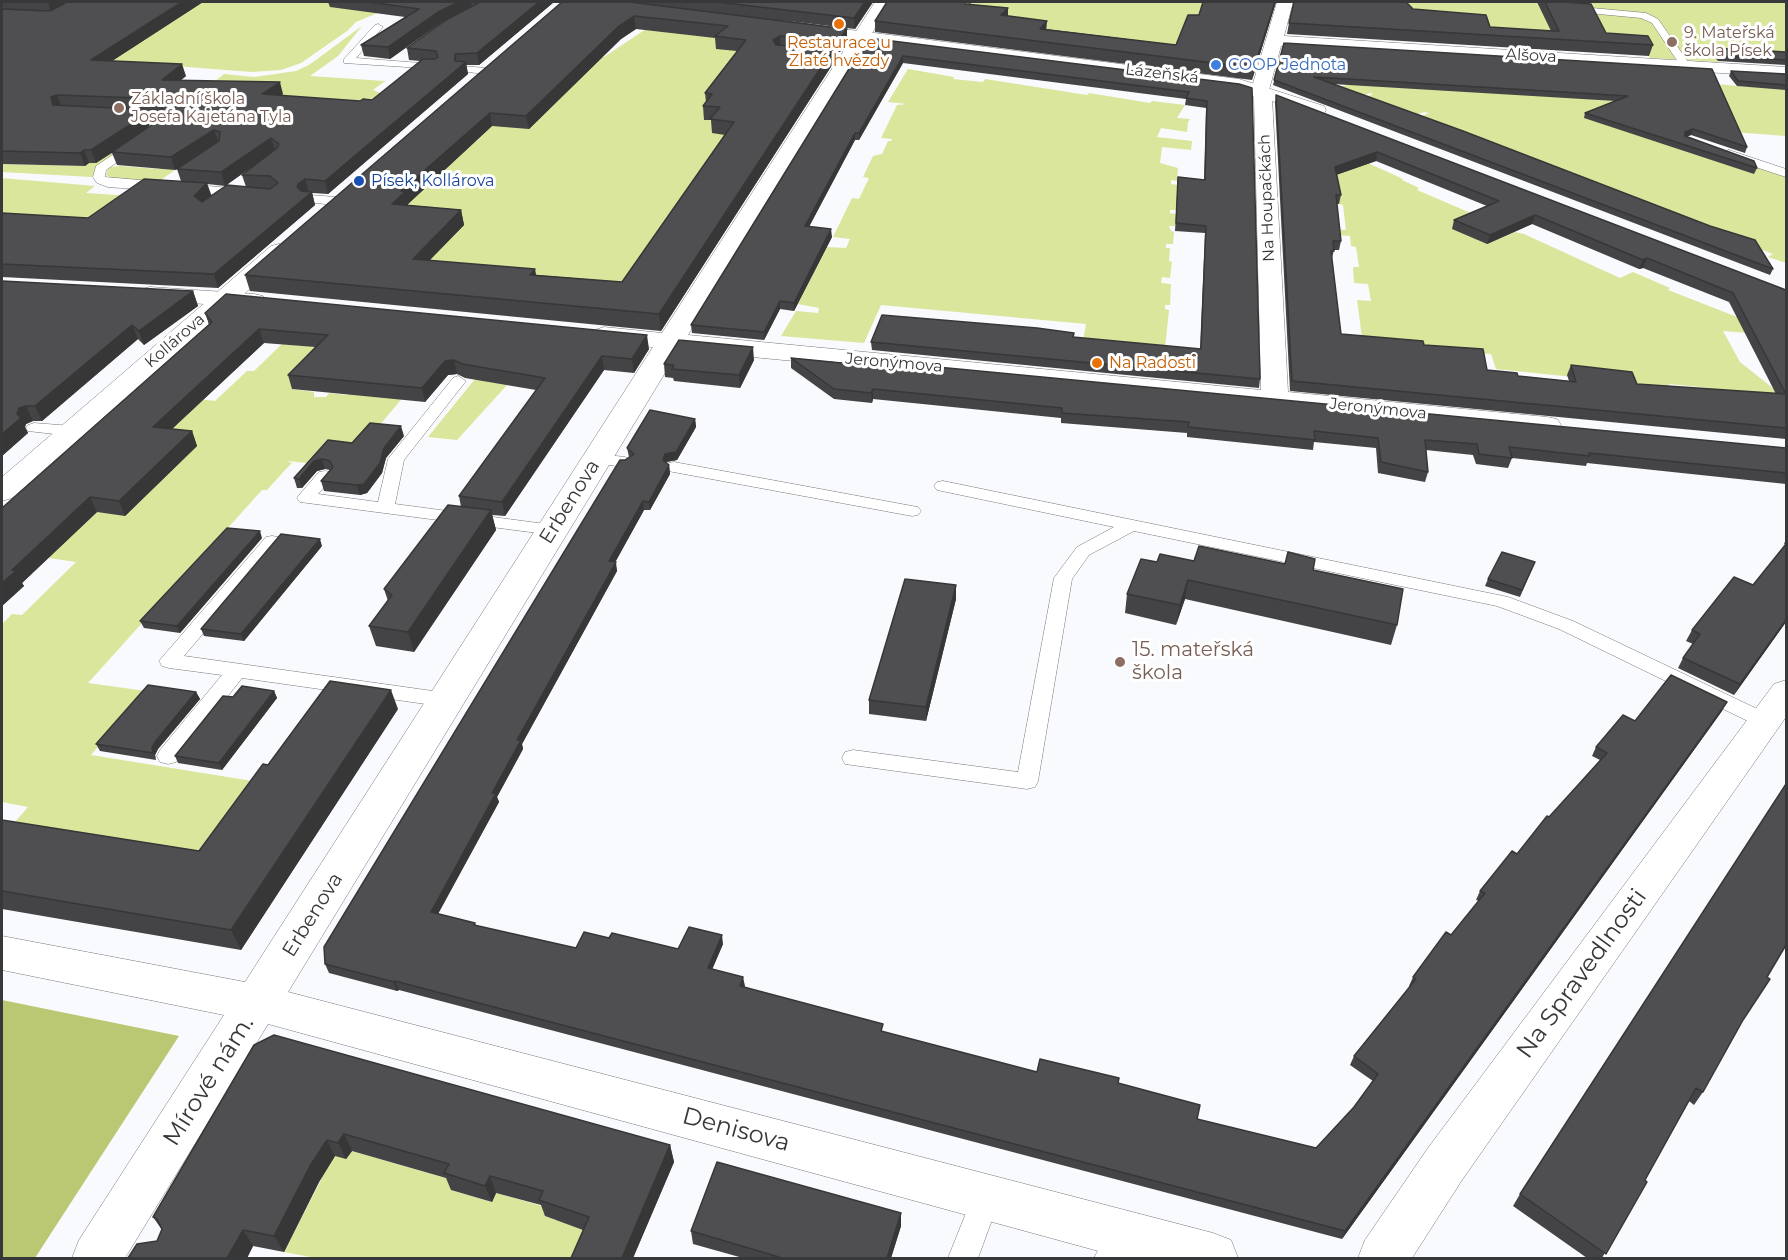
<!DOCTYPE html>
<meta charset="utf-8">
<style>
body{margin:0}
#map{position:relative;width:1788px;height:1260px;overflow:hidden;background:#f8fafd;font-family:Montserrat,sans-serif}
canvas{display:block}
.frame{position:absolute;inset:0;border:3px solid #373839;pointer-events:none}
</style>
<div id="map">
<canvas width="1788" height="1260"></canvas>
<div class="frame"></div>
</div>
<script>
const ctx = document.querySelector('canvas').getContext('2d');
ctx.lineJoin = 'round';
function fillPath(path, color) {
  ctx.fillStyle = color;
  ctx.fill(path, 'evenodd');
}
function shape(rows) {
  const path = new Path2D();
  for (const r of rows) {
    path.moveTo(r[0], r[1]);
    for (let i = 2; i < r.length; i += 2) path.lineTo(r[i], r[i + 1]);
  }
  return path;
}
function strokePath(path, color, width, dash) {
  ctx.strokeStyle = color;
  ctx.lineWidth = width;
  ctx.lineCap = dash ? 'butt' : 'round';
  ctx.setLineDash(dash || []);
  ctx.stroke(path);
}
function write(font, color, halo, rows, align = 'center') {
  ctx.font = font + ' Montserrat,sans-serif';
  ctx.lineWidth = 6;
  ctx.setLineDash([]);
  ctx.textBaseline = 'middle';
  ctx.strokeStyle = halo;
  ctx.fillStyle = color;
  for (const [text, x, y, turn = 0] of rows) {
    ctx.save();
    ctx.translate(x, y);
    ctx.rotate((+turn || 0) * Math.PI / 180);
    ctx.textAlign = isNaN(turn) ? turn : align;
    if (halo) ctx.strokeText(text, 0, 0);
    ctx.fillText(text, 0, 0);
    ctx.restore();
  }
}
fillPath(shape([
 [2,2,404,2,356,22,347,31,301,63,281,70,251,72,137,63,68,62,2,39],
 [930,2,1214,2,1176,48,922,14],
 [1346,2,1786,2,1786,53,1710,48,1719,62,1650,58,1639,40,1336,17],
 [362,26,338,56,310,76,385,81,373,90,383,94,372,102,223,136,155,184,120,182,106,175,109,167,120,166,159,169,169,118,224,74,254,77,296,71,309,65],
 [646,29,730,39,795,58,623,301,460,278,406,251,405,206,472,141,477,141,488,129,612,34,595,56,604,57],
 [908,69,954,77,953,79,983,82,985,79,1087,95,1089,93,1150,103,1152,101,1185,105,1177,118,1190,119,1188,122,1187,132,1161,128,1157,137,1192,141,1191,150,1162,147,1160,163,1178,168,1177,181,1171,180,1171,184,1178,185,1176,210,1170,210,1170,213,1176,214,1175,226,1169,226,1171,231,1174,232,1173,244,1166,244,1166,248,1170,248,1169,261,1172,262,1170,278,1162,277,1161,283,1171,284,1170,305,1165,305,1165,309,1169,310,1165,348,1083,341,1086,324,881,305,864,343,781,336,796,311,818,313,819,308,798,304,827,247,846,248,850,239,833,237,852,198,859,199,869,178,863,177,873,156,882,154,888,141,891,141,892,139,881,138,897,105,907,104,888,102],
 [1703,83,1751,87,1781,86,1786,90,1786,136,1665,127,1679,149,1746,171,1756,167,1786,177,1786,263,1768,257,1773,254,1415,119,1429,113,1424,112,1407,118,1359,100,1373,94,1370,93,1355,99,1330,90,1346,85],
 [104,151,119,151,96,167,92,177,2,172,2,164,85,166],
 [1368,163,1403,179,1402,180,1419,188,1417,190,1480,217,1453,229,1487,244,1515,232,1524,234,1620,278,1633,272,1670,288,1668,290,1786,336,1723,331,1740,362,1774,389,1783,404,1715,399,1710,388,1669,384,1669,387,1496,369,1491,354,1363,345,1357,300,1371,301,1368,284,1354,283,1353,267,1359,267,1356,247,1351,246,1350,236,1323,234,1323,228,1346,230,1343,205,1339,204,1337,199,1340,194,1336,170],
 [2,178,95,186,86,193,131,196,127,205,2,250],
 [282,344,317,347,293,389,314,392,314,397,326,397,329,393,347,395,358,383,410,389,357,452,318,464,287,461,292,463,285,470,267,490,262,490,88,683,146,691,91,755,271,784,221,873,2,837,28,807,2,802,2,624,12,614,22,615,76,562,42,557,199,399,215,401,247,371,254,371],
 [475,379,507,385,457,440,428,437],
 [352,1151,456,1181,451,1190,491,1202,496,1193,549,1208,545,1216,555,1220,589,1219,584,1258,316,1258,284,1252,321,1180,326,1154]
]), '#d9e69b');
fillPath(shape([
 [2,1000,179,1036,35,1258,2,1258]
]), '#bbc873');
const lane = shape([
 [1570,6,1646,13,1658,19,1691,66,1682,68,1652,23,1641,18,1567,11,1565,9,1570,6],
 [378,24,383,27,356,58,434,64,438,65,438,69,344,63,344,59,375,25,378,24],
 [463,66,485,68,490,71,485,74,459,71,459,67,463,66],
 [122,112,156,116,166,122,156,135,106,170,105,177,242,189,248,193,242,197,108,187,97,183,93,177,96,166,148,131,154,123,118,117,116,115,122,112],
 [1729,150,1786,169,1786,177,1725,157,1725,151,1729,150],
 [309,195,336,197,342,201,336,205,305,202,303,199,309,195],
 [458,376,466,381,404,460,395,504,553,525,559,526,562,530,559,534,553,535,300,502,297,498,300,494,319,472,325,471,331,472,334,476,318,494,378,502,388,459,453,378,458,376],
 [34,423,72,426,80,431,72,436,28,431,26,428,28,425,34,423],
 [598,454,625,457,633,462,625,467,592,463,590,459,592,455,598,454],
 [674,462,912,506,918,507,921,511,918,515,912,516,668,471,666,467,668,463,674,462],
 [943,481,1508,597,1573,621,1772,716,1775,721,1772,726,1765,728,1758,726,1559,629,1497,606,1134,531,1089,555,1072,579,1038,781,1035,787,1027,789,845,764,842,758,845,752,853,750,1018,772,1054,578,1077,547,1114,527,937,490,934,486,937,482,943,481],
 [272,536,278,537,281,541,278,545,184,656,447,693,454,695,457,700,454,705,447,707,242,678,176,762,168,764,160,762,157,756,160,750,222,675,169,668,162,666,159,661,266,537,272,536],
 [986,1184,996,1188,1000,1198,978,1258,948,1258,976,1188,986,1184],
 [1122,1220,1132,1224,1137,1234,1125,1258,1094,1258,1112,1224,1122,1220]
]);
const street = shape([
 [875,2,891,2,688,335,1261,390,1254,98,1251,90,1277,2,1293,2,1284,36,1786,67,1786,77,1281,46,1269,90,1272,98,1288,392,1547,417,1557,419,1561,425,1557,431,1547,433,679,350,288,992,1213,1233,1231,1240,1238,1258,1124,1258,268,1024,125,1258,72,1258,79,1240,224,1015,2,970,2,936,245,982,653,347,604,343,595,340,591,335,595,330,604,327,662,333,875,2],
 [150,287,254,294,263,296,266,301,263,306,254,308,142,299,138,294,142,289,150,287],
 [1786,680,1786,717,1462,1180,1412,1258,1358,1258,1365,1240,1428,1148,1774,684,1786,680]
]);
const secondary = shape([
 [803,24,1239,79,1324,106,1326,110,1324,114,1317,116,1236,89,797,33,795,29,803,24],
 [279,244,287,246,290,251,287,256,12,498,2,501,2,477,271,246,279,244]
]);
strokePath(lane, '#76787a', 1);
strokePath(street, '#76787a', 1);
strokePath(secondary, '#76787a', 1);
fillPath(lane, '#fff');
fillPath(street, '#fff');
fillPath(secondary, '#fff');
fillPath(shape([
 [2,2,203,2,112,61,186,76,181,80,283,94,281,96,360,101,372,100,420,61,409,60,407,48,444,21,390,59,364,56,361,45,405,17,330,7,328,2,554,2,479,65,466,65,468,74,328,194,312,193,315,205,218,288,2,277,2,213,88,218,181,181,177,169,175,170,117,165,112,153,96,163,89,163,85,166,2,164],
 [146,112,159,116,153,124,148,128,150,124],
 [258,162,242,175,246,187,211,196,207,184,225,186],
 [562,2,873,2,855,29,780,20,847,29,847,41,840,52,833,52,834,62,661,331,250,291,245,275],
 [636,29,715,38,716,49,737,51,705,93,706,102,703,106,704,120,711,120,712,133,725,135,622,282,536,275,430,260,464,225,461,210,408,205,408,204,492,126,529,129,621,39],
 [1203,2,1276,2,1252,80,875,32,875,21,971,3,970,5,1008,8,1008,16,1046,29,1176,45,1199,15],
 [1537,2,1583,2,1582,3,1606,33,1653,45,1649,56,1287,34,1289,23,1413,9,1490,27,1551,31],
 [868,38,1239,84,1260,379,1259,388,872,350,871,342,1073,337,1200,349,1205,233,1175,231,1178,177,1204,180,1206,108,1185,105,1186,99,903,63,859,140,855,140,809,227,832,237,794,311,780,309,764,340,692,333,691,325],
 [1284,43,1712,69,1747,147,1745,153,1691,135,1686,137,1757,168,1754,174,1584,118,1585,113,1616,101,1332,84,1773,269,1770,275,1273,85],
 [1714,48,1786,52,1786,65,1718,61,1712,53],
 [1731,71,1786,74,1786,90,1737,86,1729,76],
 [1276,95,1786,290,1786,439,1290,391,1275,103],
 [1376,161,1487,206,1454,220,1452,229,1487,244,1532,224,1639,269,1643,268,1729,302,1776,394,1637,384,1571,365,1567,375,1569,381,1518,376,1487,370,1424,345,1341,334,1332,258,1334,250,1339,250,1341,241,1337,204,1339,204,1341,195,1336,175],
 [2,281,193,291,198,306,144,345,138,339,42,421,33,421,26,424,25,427,28,433,2,456],
 [205,313,649,349,634,373,604,370,505,516,492,515,496,530,414,652,376,646,369,626,388,601,384,589,461,507,459,496,536,390,465,378,457,374,448,375,425,402,292,389,288,375,315,347,264,343,172,429,192,431,197,446,125,516,97,512,22,583,24,586,2,606,209,325],
 [791,358,1786,448,1786,484,1587,463,1586,466,1512,458,1508,468,1476,464,1473,455,1426,450,1428,472,1425,482,1378,473,1376,448,1314,442,1313,450,1187,437,1187,433,1061,423,1061,418,873,399,872,403,834,399,791,368],
 [754,360,740,388,674,381,673,378,665,377,664,364],
 [695,419,696,427,677,460,666,462,669,465,670,474,650,510,644,510,615,562,617,571,522,744,523,749,497,797,499,802,438,914,475,923,476,926,576,948,609,938,678,949,723,944,712,969,745,986,744,987,883,1032,1037,1072,1118,1083,1197,1119,1316,1148,1354,1107,1373,1081,1350,1065,1354,1056,1410,987,1409,986,1413,977,1451,935,1479,901,1476,900,1480,891,1517,854,1600,760,1592,756,1596,747,1635,721,1722,711,1342,1239,399,990,397,991,329,973,325,964,625,460,629,457,627,448],
 [404,436,386,458,382,473,367,493,360,495,324,491,321,481,330,470,325,469,317,471,302,488,297,488,294,478,328,440,352,443],
 [262,538,180,633,144,628,140,621],
 [1786,539,1786,622,1734,695,1678,668,1683,658,1693,644,1686,641,1692,630,1753,585,1786,545,1784,544],
 [322,546,244,641,204,636,201,629],
 [1194,561,1313,570,1397,625,1391,645,1185,599,1176,625,1125,613,1127,594,1157,562],
 [1535,562,1520,597,1485,586,1488,579],
 [956,585,956,599,926,721,869,714,869,700],
 [274,691,277,698,222,770,178,763,175,756,233,697],
 [196,692,200,699,158,749,155,755,156,760,100,751,96,744],
 [398,709,241,950,2,909,2,820,199,851,268,765],
 [1767,977,1703,1092,1694,1105,1689,1101,1602,1258,1587,1258,1513,1206,1520,1194],
 [254,1045,670,1145,674,1162,633,1258,571,1258,583,1230,545,1216,541,1205,496,1193,492,1202,451,1190,446,1178,352,1151,346,1159,335,1156,319,1182,284,1252,253,1246,247,1258,128,1258,157,1241,162,1230,153,1217],
 [901,1226,891,1258,743,1258,693,1244,691,1231]
]), '#444345');
fillPath(shape([
 [48,2,71,2,51,12],
 [182,2,203,2,95,72,91,60],
 [459,2,471,2,472,7,440,23,390,59,388,47,438,12],
 [539,2,554,2,479,65,477,53],
 [865,2,873,2,855,29,854,18],
 [1275,2,1276,2,1252,80,1254,68],
 [1008,8,1008,19,1001,15],
 [634,16,636,29,621,39,529,129,526,116,619,26],
 [1047,21,1046,33,1040,29],
 [847,29,847,41,840,52,840,39],
 [780,36,781,49,774,53,773,40],
 [833,49,834,62,661,331,659,314],
 [455,54,457,66,466,62,468,74,328,194,325,181,455,61],
 [903,56,903,63,859,140,859,133],
 [182,64,186,76,166,92,162,80],
 [280,82,283,94,266,107,262,94],
 [57,95,62,108,53,105,51,97],
 [146,112,150,124,146,129,96,163,91,150],
 [490,113,492,126,408,204,408,207,392,204,401,191],
 [1693,129,1691,135,1683,138,1685,132],
 [214,130,219,143,175,170,171,157],
 [855,133,855,140,805,234,805,226],
 [271,138,275,151,225,186,221,172],
 [84,150,89,163,85,166,80,153],
 [1377,152,1376,161,1333,176,1335,167],
 [305,179,309,193,302,197,297,187,298,184],
 [207,183,212,197,199,209,194,196],
 [312,192,315,205,218,288,214,274],
 [461,210,464,225,416,274,413,259],
 [1535,215,1532,224,1487,244,1490,235],
 [831,229,832,237,794,311,794,303],
 [1647,258,1643,268,1639,269,1643,260],
 [535,269,538,285,530,275],
 [193,291,198,306,144,345,139,331],
 [780,301,780,309,764,340,764,332],
 [132,325,138,339,42,421,35,406],
 [259,329,264,343,159,441,153,427],
 [647,335,649,349,634,373,632,359],
 [753,347,754,360,740,388,739,375],
 [602,356,604,370,505,516,502,502],
 [454,360,457,374,448,375,425,402,422,388,445,361],
 [873,389,873,399,872,403,871,393],
 [26,406,33,421,26,424,25,427,28,433,2,456,2,434,17,414,19,408],
 [695,419,696,427,677,460,666,462,663,460,665,454],
 [401,426,404,436,386,458,382,473,367,493,360,495,357,485,384,448],
 [192,431,197,446,125,516,119,501],
 [322,459,325,469,317,471,302,488,299,479,314,461],
 [669,465,670,474,650,510,649,502],
 [90,497,97,512,22,583,24,586,2,606,2,583,12,570],
 [643,501,644,510,611,570,609,561],
 [491,510,496,530,414,652,408,632],
 [260,531,262,538,180,633,177,626],
 [320,539,322,546,244,641,241,634],
 [616,562,617,571,522,744,523,749,497,797,499,802,434,921,431,912,492,793,517,740],
 [1188,580,1185,599,1176,625,1180,605],
 [956,585,956,599,926,721,926,707],
 [1786,620,1786,622,1734,695,1740,684],
 [391,690,398,709,241,950,231,930],
 [274,691,277,698,222,770,219,763],
 [196,692,200,699,158,749,155,755,156,760,152,748,155,742],
 [1727,702,1722,711,1342,1239,1345,1231],
 [722,935,723,944,709,977,708,968],
 [743,977,745,986,741,995,740,986],
 [395,981,399,990,397,991,394,982],
 [344,1134,352,1151,346,1159,338,1143],
 [327,1140,335,1156,319,1182,284,1252,274,1236,310,1166],
 [670,1145,674,1162,633,1258,622,1258],
 [490,1176,496,1193,492,1202,485,1186],
 [901,1213,901,1226,891,1258,887,1258],
 [243,1230,253,1246,247,1258,227,1258]
]), '#373738');
const building = shape([
 [67,2,182,2,91,60,182,64,162,80,280,82,262,94,360,101,363,99,372,100,423,59,435,59,438,57,436,51,407,48,446,20,480,2,539,2,477,53,455,54,455,61,466,62,325,181,305,179,298,184,297,187,301,191,312,192,214,274,2,264,2,213,88,218,144,179,207,183,194,196,202,202,227,185,270,189,278,183,270,176,242,175,277,148,279,144,271,138,221,172,177,169,219,141,220,132,214,130,171,157,112,152,153,124,164,111,160,105,138,98,57,95,51,97,53,105,137,109,146,112,142,117,91,150,84,150,80,153,2,151,2,9,50,11,67,2],
 [369,2,459,2,438,12,388,47,361,45,419,9,369,2],
 [562,2,630,2,847,29,840,39,780,36,773,40,776,45,833,49,659,314,245,275,562,2],
 [634,16,728,26,715,36,746,40,705,93,712,94,703,106,720,107,710,119,734,122,622,282,530,275,535,269,413,259,461,210,392,204,405,192,401,191,490,113,526,116,619,26,634,16],
 [717,2,865,2,854,18,717,2],
 [887,2,966,2,965,4,1008,8,1001,15,1047,21,1040,29,1176,45,1188,15,1199,15,1203,2,1275,2,1254,68,875,21,887,2],
 [1294,2,1406,2,1413,9,1486,15,1490,27,1553,31,1559,31,1545,2,1564,2,1591,4,1606,33,1648,36,1653,45,1289,23,1294,2],
 [868,38,1239,84,1252,88,1260,379,871,342,882,315,1037,328,1074,333,1073,337,1201,349,1206,226,1176,223,1178,177,1205,180,1207,101,1186,98,1189,92,903,56,859,133,855,133,805,226,831,229,794,303,780,301,764,332,691,325,868,38],
 [1284,43,1712,69,1747,147,1693,129,1685,132,1685,136,1754,161,1757,168,1585,113,1628,96,1314,77,1463,131,1710,226,1755,240,1773,269,1274,80,1284,43],
 [1714,48,1786,52,1786,60,1719,56,1714,48],
 [1731,71,1786,74,1786,85,1738,81,1731,71],
 [1276,95,1786,290,1786,428,1292,381,1276,95],
 [1377,152,1499,201,1454,220,1490,235,1535,215,1643,260,1647,258,1733,293,1786,394,1637,384,1632,372,1571,365,1576,382,1518,376,1517,373,1487,370,1483,349,1424,345,1423,341,1341,334,1331,251,1334,251,1333,241,1341,241,1336,195,1341,195,1335,167,1377,152],
 [2,281,193,291,139,331,132,325,35,406,26,406,19,408,17,414,21,418,2,434,2,281],
 [226,294,647,335,632,359,602,356,502,502,459,496,545,378,462,364,454,360,445,361,422,388,288,375,328,335,259,329,153,427,192,431,119,501,90,497,12,570,16,571,2,583,2,508,212,322,205,313,226,294],
 [679,340,753,347,739,375,672,369,674,365,664,364,679,340],
 [791,358,862,365,864,360,1786,448,1786,473,1589,453,1590,456,1509,447,1512,458,1479,454,1477,444,1425,440,1428,472,1381,462,1378,438,1314,431,1315,440,1188,427,1189,422,1062,413,1062,408,873,389,871,393,834,389,791,358],
 [650,410,695,419,676,452,665,454,663,460,669,465,649,502,643,501,609,561,616,562,517,740,521,740,492,793,496,793,431,912,475,923,474,925,576,948,584,932,609,938,612,933,678,949,689,927,722,935,708,968,743,977,740,986,883,1024,881,1031,1037,1072,1040,1059,1119,1078,1118,1083,1200,1105,1197,1119,1316,1148,1354,1107,1378,1074,1354,1056,1416,979,1413,977,1446,932,1451,935,1485,893,1480,891,1512,851,1517,854,1547,816,1549,817,1607,753,1596,747,1623,715,1635,721,1671,675,1727,702,1345,1231,395,981,394,982,325,964,324,947,620,460,625,460,634,454,627,448,650,410],
 [370,423,401,426,384,448,380,463,364,484,357,485,321,481,333,467,330,461,322,459,314,461,299,479,294,478,328,440,352,443,370,423],
 [448,505,491,510,408,632,369,626,392,595,384,589,448,505],
 [227,528,260,531,177,626,140,621,227,528],
 [281,534,320,539,241,634,201,629,281,534],
 [1786,544,1786,620,1740,684,1683,658,1700,634,1692,630,1734,577,1753,585,1786,544],
 [1199,546,1285,564,1288,552,1315,559,1313,570,1403,589,1397,625,1188,580,1180,605,1127,594,1141,559,1157,562,1160,554,1194,561,1199,546],
 [1502,552,1535,562,1522,590,1488,579,1502,552],
 [905,579,956,585,926,707,869,700,905,579],
 [330,681,391,690,231,930,2,891,2,820,199,851,263,764,268,765,330,681],
 [148,685,196,692,155,742,152,748,153,753,96,744,148,685],
 [242,686,274,691,219,763,175,756,223,696,233,697,242,686],
 [1786,784,1786,945,1767,977,1770,979,1743,1020,1703,1092,1696,1088,1645,1180,1647,1182,1606,1254,1520,1194,1786,784],
 [274,1035,670,1145,622,1258,571,1258,589,1217,539,1200,543,1191,490,1176,485,1186,444,1173,449,1164,344,1134,338,1143,327,1140,310,1166,274,1236,243,1230,227,1258,128,1258,137,1244,157,1241,162,1229,157,1219,153,1217,254,1045,274,1035],
 [717,1162,901,1213,887,1258,778,1258,779,1257,691,1231,717,1162]
]);
fillPath(building, '#4f4e50');
strokePath(building, '#373738', 1.5);
for (const [x, y, r, color] of [
 [839,24,6,"#e8710a"],
 [1672,42,6,"#8d6e63"],
 [1216,65,6,"#3f7fe0"],
 [119,108,6,"#8d6e63"],
 [359,181,6,"#1a4fb4"],
 [1097,363,6,"#e8710a"],
 [1120,662,6,"#8d6e63"]
]) {
  const dot = new Path2D();
  dot.arc(x, y, r, 0, 2 * Math.PI);
  ctx.fillStyle = color;
  ctx.fill(dot);
  strokePath(dot, '#fff', 2);
}
write('16px', '#785e54', '#fff', [
 ["9. Mateřská",1684,33],
 ["škola Písek",1684,51],
 ["Základní škola",131,99],
 ["Josefa Kajetána Tyla",131,117]
], 'left');
write('16px', '#c56008', '#fff', [
 ["Restaurace u",839,43],
 ["Zlaté hvězdy",839,61],
 ["Na Radosti",1109,363,"left"]
]);
write('16px', '#373839', '#fff', [
 ["Alšova",1531,56,3],
 ["Lázeňská",1162,74,7],
 ["Na Houpačkách",1267,198,-92],
 ["Kollárova",175,341,-41],
 ["Jeronýmova",894,363,5],
 ["Jeronýmova",1378,409,6]
]);
write('16px', '#366cbe', '#fff', [
 ["COOP Jednota",1228,65]
], 'left');
write('16px', '#164399', '#fff', [
 ["Písek, Kollárova",371,181]
], 'left');
write('20px', '#373839', '#fff', [
 ["Erbenova",570,502,-58],
 ["Erbenova",313,915,-58]
]);
write('20px', '#785e54', '#fff', [
 ["15. mateřská",1132,650],
 ["škola",1132,673]
], 'left');
write('24px', '#373839', '#fff', [
 ["Na Spravedlnosti",1582,974,-54],
 ["Mírové nám.",209,1081,-58],
 ["Denisova",736,1130,15]
]);
</script>
